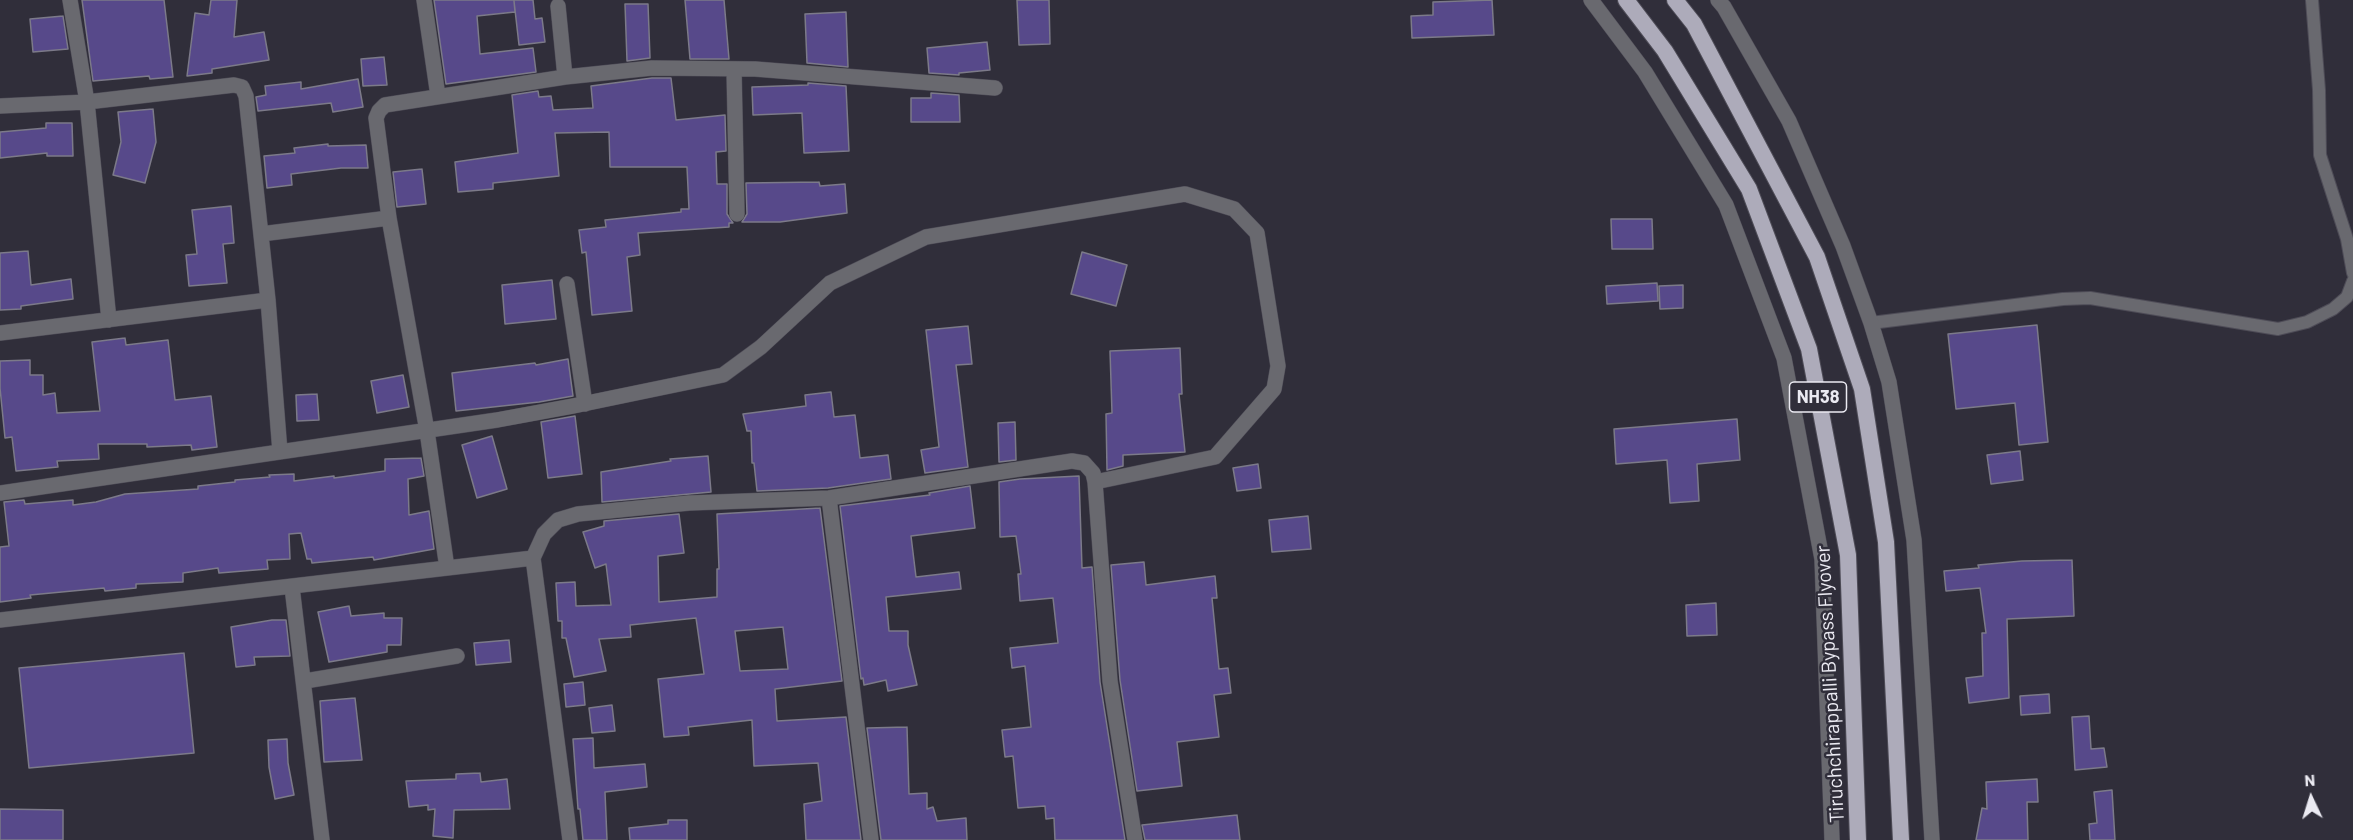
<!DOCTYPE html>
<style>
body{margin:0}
#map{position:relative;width:2353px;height:840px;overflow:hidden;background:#302e3a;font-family:Barlow,sans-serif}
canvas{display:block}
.north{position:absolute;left:2281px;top:768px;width:60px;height:60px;-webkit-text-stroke:4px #302e3a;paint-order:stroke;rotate:356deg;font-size:16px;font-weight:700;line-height:24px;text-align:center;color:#ebeaf2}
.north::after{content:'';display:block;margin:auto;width:21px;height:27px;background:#ebeaf2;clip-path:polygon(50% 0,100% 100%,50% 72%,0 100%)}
</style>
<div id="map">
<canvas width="2353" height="840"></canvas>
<div class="north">N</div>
</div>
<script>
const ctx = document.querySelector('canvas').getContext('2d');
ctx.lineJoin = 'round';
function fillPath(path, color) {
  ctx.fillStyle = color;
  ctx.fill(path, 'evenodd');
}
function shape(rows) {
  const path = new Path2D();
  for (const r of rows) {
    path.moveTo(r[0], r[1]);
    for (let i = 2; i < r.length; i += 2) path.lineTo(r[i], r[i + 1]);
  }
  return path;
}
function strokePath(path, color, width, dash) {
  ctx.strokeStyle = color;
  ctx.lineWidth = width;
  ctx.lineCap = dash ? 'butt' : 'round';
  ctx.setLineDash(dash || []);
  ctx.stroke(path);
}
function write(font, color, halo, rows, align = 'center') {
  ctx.font = font + ' Barlow,sans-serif';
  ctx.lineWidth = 5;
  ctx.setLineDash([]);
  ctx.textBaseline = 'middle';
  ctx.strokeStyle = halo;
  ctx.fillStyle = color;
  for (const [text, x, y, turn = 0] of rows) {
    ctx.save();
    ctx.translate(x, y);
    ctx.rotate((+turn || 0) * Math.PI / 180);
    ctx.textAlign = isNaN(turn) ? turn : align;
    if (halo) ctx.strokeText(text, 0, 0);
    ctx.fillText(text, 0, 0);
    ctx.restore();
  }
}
const building = shape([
 [82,0,164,0,173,77,150,79,149,76,93,81,82,0],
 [211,0,237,0,234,37,264,32,269,60,212,69,212,73,187,76,195,13,209,15,211,0],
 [434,0,533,0,535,19,542,18,545,42,519,45,514,1,515,12,477,16,480,54,533,48,536,72,446,84,434,0],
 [685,0,724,0,729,59,690,59,685,0],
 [1017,0,1049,0,1050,44,1019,45,1017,0],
 [1492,0,1494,35,1412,38,1411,16,1433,15,1433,2,1492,0],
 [625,4,648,4,650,58,627,61,625,4],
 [846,12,848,67,807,63,805,14,846,12],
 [63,16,68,49,33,52,30,19,63,16],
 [987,42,990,70,959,73,959,75,929,73,927,48,987,42],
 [384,57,387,85,363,86,361,59,384,57],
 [652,78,671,78,676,120,725,115,726,151,716,152,717,184,727,184,727,214,733,223,729,223,729,227,638,233,640,255,627,257,632,311,592,315,586,252,582,253,579,230,606,227,605,220,681,212,681,209,689,209,687,167,610,167,609,132,555,133,559,176,493,183,493,189,458,192,455,162,518,153,512,95,538,91,539,97,551,96,553,110,593,108,591,86,652,78],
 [358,79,363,107,333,112,331,103,258,111,256,97,266,95,265,86,301,82,301,89,358,79],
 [808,83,846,86,849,151,804,153,802,113,753,115,752,87,808,85,808,83],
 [931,93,959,95,960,122,911,122,911,98,931,98,931,93],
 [153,109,156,142,145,183,113,175,121,142,118,112,153,109],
 [46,123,72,123,73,156,47,156,47,153,0,158,0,132,46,128,46,123],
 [328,144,328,146,366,145,368,168,341,168,291,174,292,185,267,188,264,156,295,153,294,148,328,144],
 [422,169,426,204,397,207,393,172,422,169],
 [819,182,820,186,845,184,847,213,780,222,742,222,747,214,746,183,819,182],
 [231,206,234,243,223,244,227,283,189,286,186,255,197,254,192,210,231,206],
 [1611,219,1652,219,1653,249,1612,249,1611,219],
 [28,251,31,285,71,279,73,299,21,306,21,309,0,310,0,253,28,251],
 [1082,252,1127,265,1116,306,1071,294,1082,252],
 [552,280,556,319,505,324,502,285,552,280],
 [1657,283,1658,301,1607,304,1606,286,1657,283],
 [1683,285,1683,308,1660,309,1659,286,1683,285],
 [2037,325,2048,442,2019,445,2015,403,1956,409,1948,334,2037,325],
 [968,326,972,364,956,365,968,467,925,473,921,450,939,447,926,330,968,326],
 [125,338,126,345,168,340,175,400,211,396,217,447,192,450,191,445,147,447,147,444,98,444,99,459,57,461,58,467,16,471,12,437,5,438,0,388,0,361,30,360,30,375,43,375,43,395,55,393,57,413,100,411,92,342,125,338],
 [1180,348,1182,394,1179,394,1185,452,1123,455,1123,466,1107,470,1106,414,1112,413,1110,351,1180,348],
 [568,359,573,396,539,402,456,411,452,373,535,363,536,365,568,359],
 [403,375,409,407,377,413,371,381,403,375],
 [831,392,834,417,855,415,860,458,888,455,891,479,828,488,757,491,754,463,752,463,751,431,747,431,743,414,806,406,805,395,831,392],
 [317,394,319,420,297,421,296,395,317,394],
 [575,416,582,474,548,478,541,422,575,416],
 [1737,419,1740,460,1697,464,1699,501,1670,503,1667,460,1616,464,1614,429,1737,419],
 [1015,422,1016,460,999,462,998,423,1015,422],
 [492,436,507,489,477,498,462,445,492,436],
 [2020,451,2023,480,1991,484,1987,455,2020,451],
 [708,456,711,492,602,502,601,472,671,461,670,459,708,456],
 [421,458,424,476,408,479,409,515,429,511,434,549,374,560,373,557,312,563,311,559,307,559,301,533,289,534,290,559,267,560,268,569,219,573,218,568,183,573,183,582,136,584,136,588,105,591,104,588,30,595,31,598,0,602,0,547,9,546,4,502,24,500,25,504,73,500,73,505,96,502,125,494,198,489,198,486,235,482,235,480,270,477,269,475,294,474,294,481,334,476,334,478,385,471,385,459,421,458],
 [1258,464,1261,488,1237,491,1233,468,1258,464],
 [1079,476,1082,568,1092,567,1100,682,1125,840,1055,840,1054,818,1046,819,1045,806,1018,808,1013,756,1005,757,1002,730,1031,727,1025,666,1012,668,1010,648,1058,643,1053,598,1020,601,1018,574,1021,574,1016,536,1000,537,999,482,1020,479,1079,476],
 [970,486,975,528,911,536,916,577,959,572,961,589,886,597,889,631,908,631,908,645,917,685,888,691,886,680,864,685,863,678,861,679,840,506,930,495,929,493,970,486],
 [820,508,842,681,775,689,777,721,846,717,861,840,806,840,804,804,822,801,818,763,754,766,752,720,688,727,689,735,664,737,658,679,704,674,696,618,630,625,631,637,599,639,606,671,574,677,566,638,562,638,562,621,558,621,556,583,575,582,576,606,611,605,606,564,595,568,583,532,604,526,604,521,679,514,684,553,658,556,659,602,717,597,717,569,719,569,717,514,820,508],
 [783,627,788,669,740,671,735,631,783,627],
 [1308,516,1311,549,1272,552,1269,520,1308,516],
 [2072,560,2074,616,2007,619,2009,698,1969,703,1966,678,1983,676,1982,633,1986,633,1980,588,1946,591,1944,571,1979,568,1978,565,2022,561,2072,560],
 [1144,562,1146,585,1215,576,1217,598,1212,598,1219,669,1228,668,1231,693,1214,695,1219,737,1177,742,1182,786,1137,791,1120,680,1111,565,1144,562],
 [1716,603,1717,635,1687,636,1686,605,1716,603],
 [349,606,351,616,384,613,384,618,402,618,401,645,387,645,387,652,329,662,318,612,349,606],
 [272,620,286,620,290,656,254,657,255,665,236,667,231,627,272,620],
 [509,640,511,662,476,665,474,643,509,640],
 [184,653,194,753,29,768,19,668,184,653],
 [583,682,585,705,566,707,564,684,583,682],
 [2049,694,2050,713,2021,715,2020,696,2049,694],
 [355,698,362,760,324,762,320,701,355,698],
 [612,705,615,731,592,733,589,708,612,705],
 [2089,716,2091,749,2104,748,2107,767,2075,770,2072,717,2089,716],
 [907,727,909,794,927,793,927,809,933,807,937,821,966,818,967,840,881,840,867,728,907,727],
 [593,738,594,768,645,764,647,787,605,792,607,840,583,840,580,809,578,809,573,739,593,738],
 [287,739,288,763,294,795,275,799,269,767,268,740,287,739],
 [480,773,481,782,507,779,510,809,454,810,453,838,433,836,435,809,428,810,428,805,409,807,406,781,456,779,456,774,480,773],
 [2037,779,2038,802,2027,802,2028,840,1976,840,1982,808,1987,809,1986,782,2037,779],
 [2112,790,2115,840,2090,840,2089,824,2097,823,2094,792,2112,790],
 [0,809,63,810,63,840,0,840,0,809],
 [1237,815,1240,840,1145,840,1142,825,1237,815],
 [668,820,687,820,687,840,630,840,629,828,668,824,668,820]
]);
fillPath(building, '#57498a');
strokePath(building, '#7c7a89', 1.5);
const service = shape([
 [2312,0,2319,90,2320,155,2347,239,2353,273],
 [1871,323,2063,299,2090,298,2278,329,2307,322,2333,309,2347,297,2353,281]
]);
const minor = shape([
 [70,0,87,102,109,320],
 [424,0,438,96],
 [558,6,565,77],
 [734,69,737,214],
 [0,106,87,102,234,85,242,87,246,96,268,300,0,333],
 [389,218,376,118,379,111,385,105,565,77,652,68,755,69,995,88],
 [261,234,389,218,427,431,447,568],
 [567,284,585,404],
 [268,300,280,452],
 [0,493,497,420,573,406,723,375,761,347,830,283,926,237,1185,194,1234,209,1257,233,1278,366,1274,389,1215,457,1095,482],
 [829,498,871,840],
 [533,558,544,534,558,520,578,514,689,503,829,498,1072,461,1084,463,1093,473,1095,482,1110,681,1135,840],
 [292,587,322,840],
 [0,620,533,558,570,840],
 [305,681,457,656]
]);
const tertiary = shape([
 [1591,0,1645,72,1726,205,1784,358,1822,559,1832,840],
 [1718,0,1724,7,1789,121,1843,246,1871,323,1889,382,1914,540,1932,840]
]);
const trunk = shape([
 [1626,0,1665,51,1749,189,1809,349,1848,555,1858,840],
 [1675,0,1694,24,1817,257,1862,389,1886,542,1901,840]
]);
strokePath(service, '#4e4c57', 14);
strokePath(minor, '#4e4c57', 16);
strokePath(tertiary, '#4e4c57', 16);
strokePath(trunk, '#4e4c57', 18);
strokePath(service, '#69696f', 12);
strokePath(minor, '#69696f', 15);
strokePath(tertiary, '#69696f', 15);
strokePath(trunk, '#adabba', 16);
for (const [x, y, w] of [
 [1818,397,57]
]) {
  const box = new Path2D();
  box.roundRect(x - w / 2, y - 15, w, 30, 4.5);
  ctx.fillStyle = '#302e3a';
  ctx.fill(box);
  strokePath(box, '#ebeaf2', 1.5);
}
write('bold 18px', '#ebeaf2', null, [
 ["NH38",1818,397]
]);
write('20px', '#ebeaf2', '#302e3a', [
 ["Tiruchchirappalli Bypass Flyover",1830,684,-93]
]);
</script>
